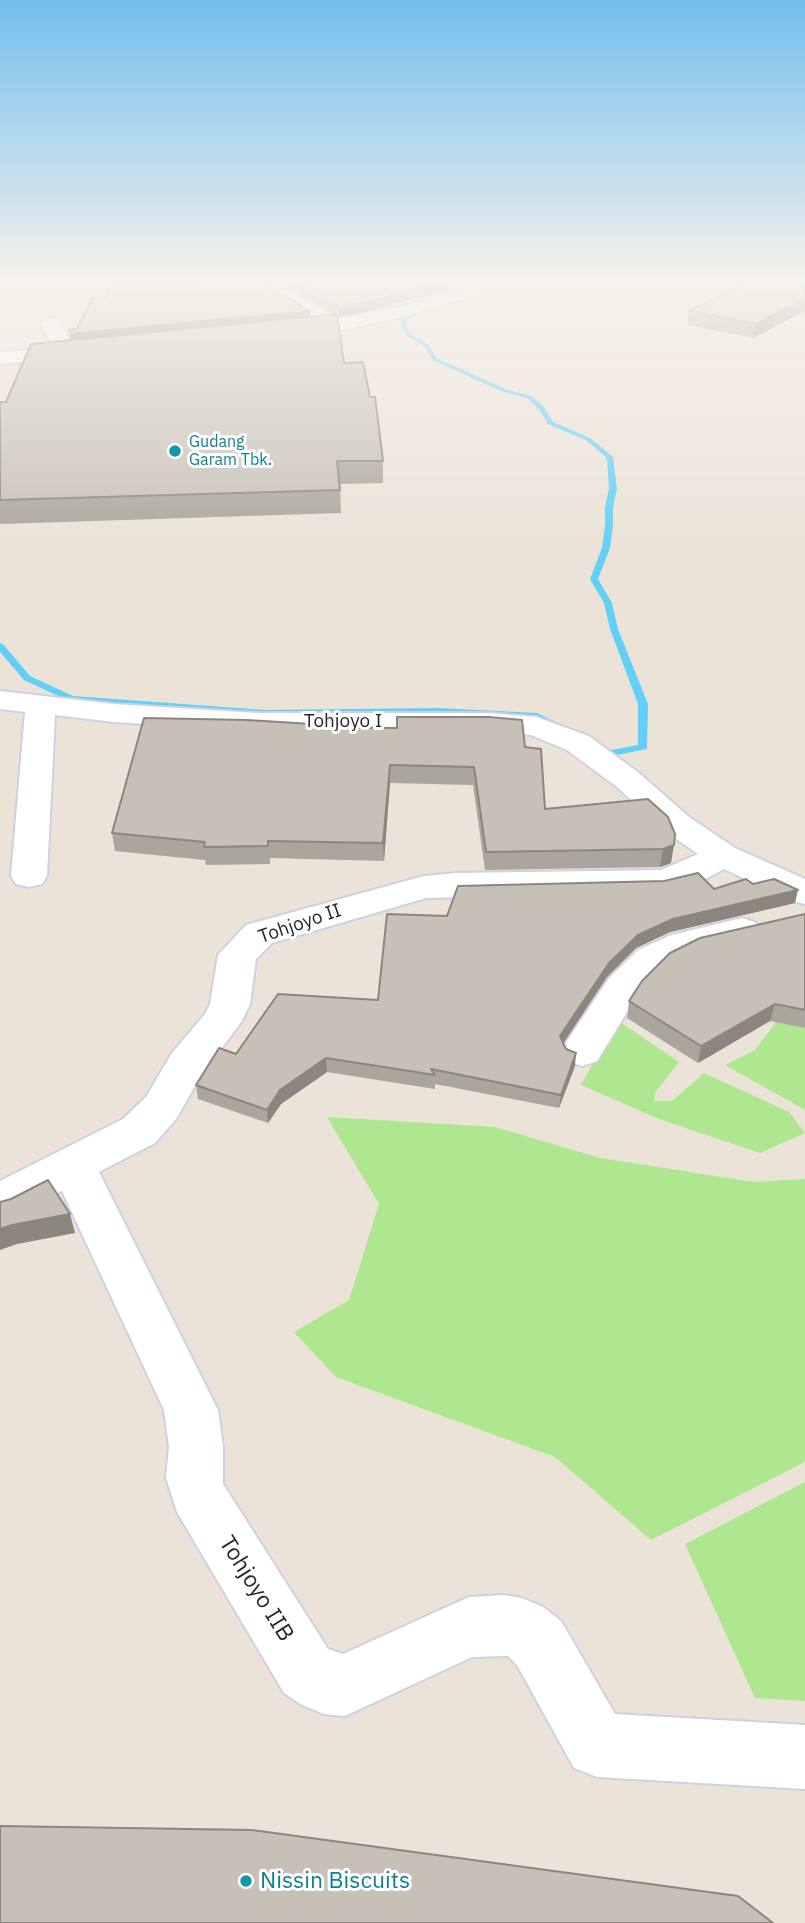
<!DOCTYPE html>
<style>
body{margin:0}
canvas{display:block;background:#ebe3d7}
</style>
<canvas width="805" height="1923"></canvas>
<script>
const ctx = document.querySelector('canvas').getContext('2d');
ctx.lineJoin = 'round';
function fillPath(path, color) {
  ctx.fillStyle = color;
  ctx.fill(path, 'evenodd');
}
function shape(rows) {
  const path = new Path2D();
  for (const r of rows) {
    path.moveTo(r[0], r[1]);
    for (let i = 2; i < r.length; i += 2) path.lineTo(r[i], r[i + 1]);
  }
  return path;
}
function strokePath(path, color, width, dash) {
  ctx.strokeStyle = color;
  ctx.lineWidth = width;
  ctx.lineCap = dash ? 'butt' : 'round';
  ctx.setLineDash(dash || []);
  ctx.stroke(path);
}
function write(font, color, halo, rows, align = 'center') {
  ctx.font = font + ' "IBM Plex Sans",sans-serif';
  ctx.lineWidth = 6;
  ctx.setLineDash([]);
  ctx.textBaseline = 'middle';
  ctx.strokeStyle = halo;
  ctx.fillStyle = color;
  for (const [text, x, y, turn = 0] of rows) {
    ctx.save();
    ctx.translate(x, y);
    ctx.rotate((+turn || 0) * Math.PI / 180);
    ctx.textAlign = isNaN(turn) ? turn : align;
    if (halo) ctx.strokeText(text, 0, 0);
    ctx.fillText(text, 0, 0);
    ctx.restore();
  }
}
fillPath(shape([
 [779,1018,805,1021,805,1110,725,1065,755,1050],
 [617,1020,679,1062,655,1093,654,1101,672,1101,704,1073,789,1112,805,1133,760,1153,659,1119,581,1085],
 [327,1117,495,1127,600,1158,754,1182,805,1179,805,1462,651,1540,555,1457,336,1377,294,1332,349,1300,379,1204],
 [805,1482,805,1701,755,1698,685,1544]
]), '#aee78f');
fillPath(shape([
 [476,281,485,281,504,286,501,288,476,281],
 [430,305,432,308,408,318,406,325,411,334,429,345,436,358,505,389,531,396,544,407,553,422,590,438,613,457,617,489,613,507,613,526,610,548,598,579,612,603,618,629,648,704,647,749,611,756,594,747,599,744,612,750,638,745,638,704,610,629,604,603,590,579,602,548,605,526,605,507,609,489,607,458,586,440,548,424,539,409,527,398,501,391,432,360,425,347,407,336,400,325,403,316,430,305],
 [0,643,3,644,30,676,73,696,265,710,438,708,537,713,579,733,574,736,571,735,535,719,438,714,265,716,71,702,24,680,0,652,0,643]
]), '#62d0f6');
const minor = shape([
 [247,281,264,281,283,287,336,319,392,309,493,281,518,281,516,284,394,319,336,331,288,337,279,332,282,328,317,322,271,293,248,286,247,281],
 [50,317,59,322,67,336,69,347,85,348,87,352,85,356,0,364,0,352,51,349,49,338,43,331,41,322,50,317],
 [0,691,114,704,257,713,488,713,536,717,589,736,639,773,689,817,735,848,805,879,805,904,792,901,724,869,700,882,662,892,426,898,272,943,256,959,250,1004,242,1021,202,1074,176,1119,155,1143,99,1172,218,1410,223,1447,223,1484,328,1649,343,1654,469,1597,503,1595,522,1598,543,1607,561,1621,615,1714,805,1725,805,1789,597,1777,574,1768,517,1665,508,1656,472,1657,345,1716,324,1714,302,1705,284,1693,177,1512,166,1478,169,1447,164,1410,62,1191,16,1215,0,1220,0,1181,123,1119,146,1097,172,1053,205,1014,210,1004,218,955,246,925,424,876,456,873,661,870,698,854,665,831,617,787,567,750,531,735,488,731,257,731,114,722,55,715,47,876,42,884,29,887,16,884,11,876,25,712,0,709,0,691],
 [742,918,755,922,761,930,755,938,696,953,666,968,637,996,597,1061,582,1066,567,1061,561,1051,567,1041,609,978,638,950,671,935,742,918]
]);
strokePath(minor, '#cdd1e2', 4);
fillPath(minor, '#fff');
fillPath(shape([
 [272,281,448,281,447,291,392,304,392,306,339,317,337,316,344,363,383,461,383,483,340,484,341,513,0,524,0,402,6,402,70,340,69,330,310,311,310,317,335,315,284,284],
 [805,281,753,338,687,325,689,311],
 [312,724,312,727,525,747,545,809,648,799,671,863,660,867,485,870,473,785,390,783,384,861,270,858,270,864,206,865,205,860,115,851,112,833],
 [753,884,795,903,670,932,636,948,607,977,563,1043,575,1066,559,1108,435,1084,435,1089,327,1072,281,1104,268,1123,198,1099,196,1085,236,1054,378,1000,447,916,714,889],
 [805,914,805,1028,770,1021,698,1063,627,1018,629,1001]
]), '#aaa59d');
fillPath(shape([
 [448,281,447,291,392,304,392,306,339,317,339,307],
 [805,298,805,311,753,338,756,324],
 [310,311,310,321,71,344,70,334],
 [390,765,390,783,384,861,383,843],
 [674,845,671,863,660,867,663,849],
 [798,890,795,903,670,932,636,948,607,977,559,1050,560,1036,609,963,638,935,673,919],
 [775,1004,770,1021,698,1063,701,1046],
 [576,1053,575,1066,559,1108,561,1095],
 [326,1058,327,1072,281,1104,268,1123,267,1110,280,1090],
 [70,1214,75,1233,17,1244,0,1250,0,1229,12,1225]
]), '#8b8680');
const building = shape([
 [197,281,253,281,269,286,310,311,70,334,69,330,77,329,92,298,106,298,113,284,196,284,197,281],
 [293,281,448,281,389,295,392,296,339,307,293,281],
 [751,281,805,281,805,298,756,324,689,311,751,281],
 [337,314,344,363,363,362,370,397,375,397,383,461,337,461,340,490,0,500,0,402,6,402,31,344,337,314],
 [397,717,489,717,522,720,525,747,541,749,545,809,648,799,668,817,675,834,674,845,663,849,486,852,474,767,390,765,383,843,268,841,268,846,204,847,205,842,112,833,144,718,247,720,312,724,311,727,397,728,397,717],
 [698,873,714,889,746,879,753,884,774,879,798,890,673,919,638,935,609,963,560,1036,566,1049,576,1053,561,1095,431,1069,435,1075,326,1058,280,1090,267,1110,196,1085,219,1048,236,1054,278,994,378,1000,387,914,447,916,458,886,664,881,698,873],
 [805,914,805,1010,775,1004,701,1046,629,1001,642,981,670,953,700,938,805,914],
 [48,1180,70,1214,12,1225,0,1229,0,1202,11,1199,48,1180],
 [0,1826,252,1830,738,1896,773,1923,0,1923,0,1826]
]);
fillPath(building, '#c6c0b7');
strokePath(building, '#8b8680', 2);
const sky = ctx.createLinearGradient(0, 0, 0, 550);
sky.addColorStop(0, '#72bfee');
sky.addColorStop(0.51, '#f6f2ed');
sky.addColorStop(1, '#f6f2ed00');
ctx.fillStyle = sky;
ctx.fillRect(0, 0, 805, 550);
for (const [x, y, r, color] of [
 [175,451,7,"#0f9aa8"],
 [246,1881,7,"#0f9aa8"]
]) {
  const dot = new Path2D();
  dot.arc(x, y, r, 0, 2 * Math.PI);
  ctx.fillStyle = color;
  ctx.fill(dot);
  strokePath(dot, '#fff', 2.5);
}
write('16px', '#0d838f', '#fff', [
 ["Gudang",189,442],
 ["Garam Tbk.",189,460]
], 'left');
write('19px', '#272727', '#fff', [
 ["Tohjoyo I",343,722],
 ["Tohjoyo II",300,924,-19]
]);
write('23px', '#272727', '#fff', [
 ["Tohjoyo IIB",256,1589,58]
]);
write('23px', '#0d838f', '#fff', [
 ["Nissin Biscuits",260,1881]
], 'left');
</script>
